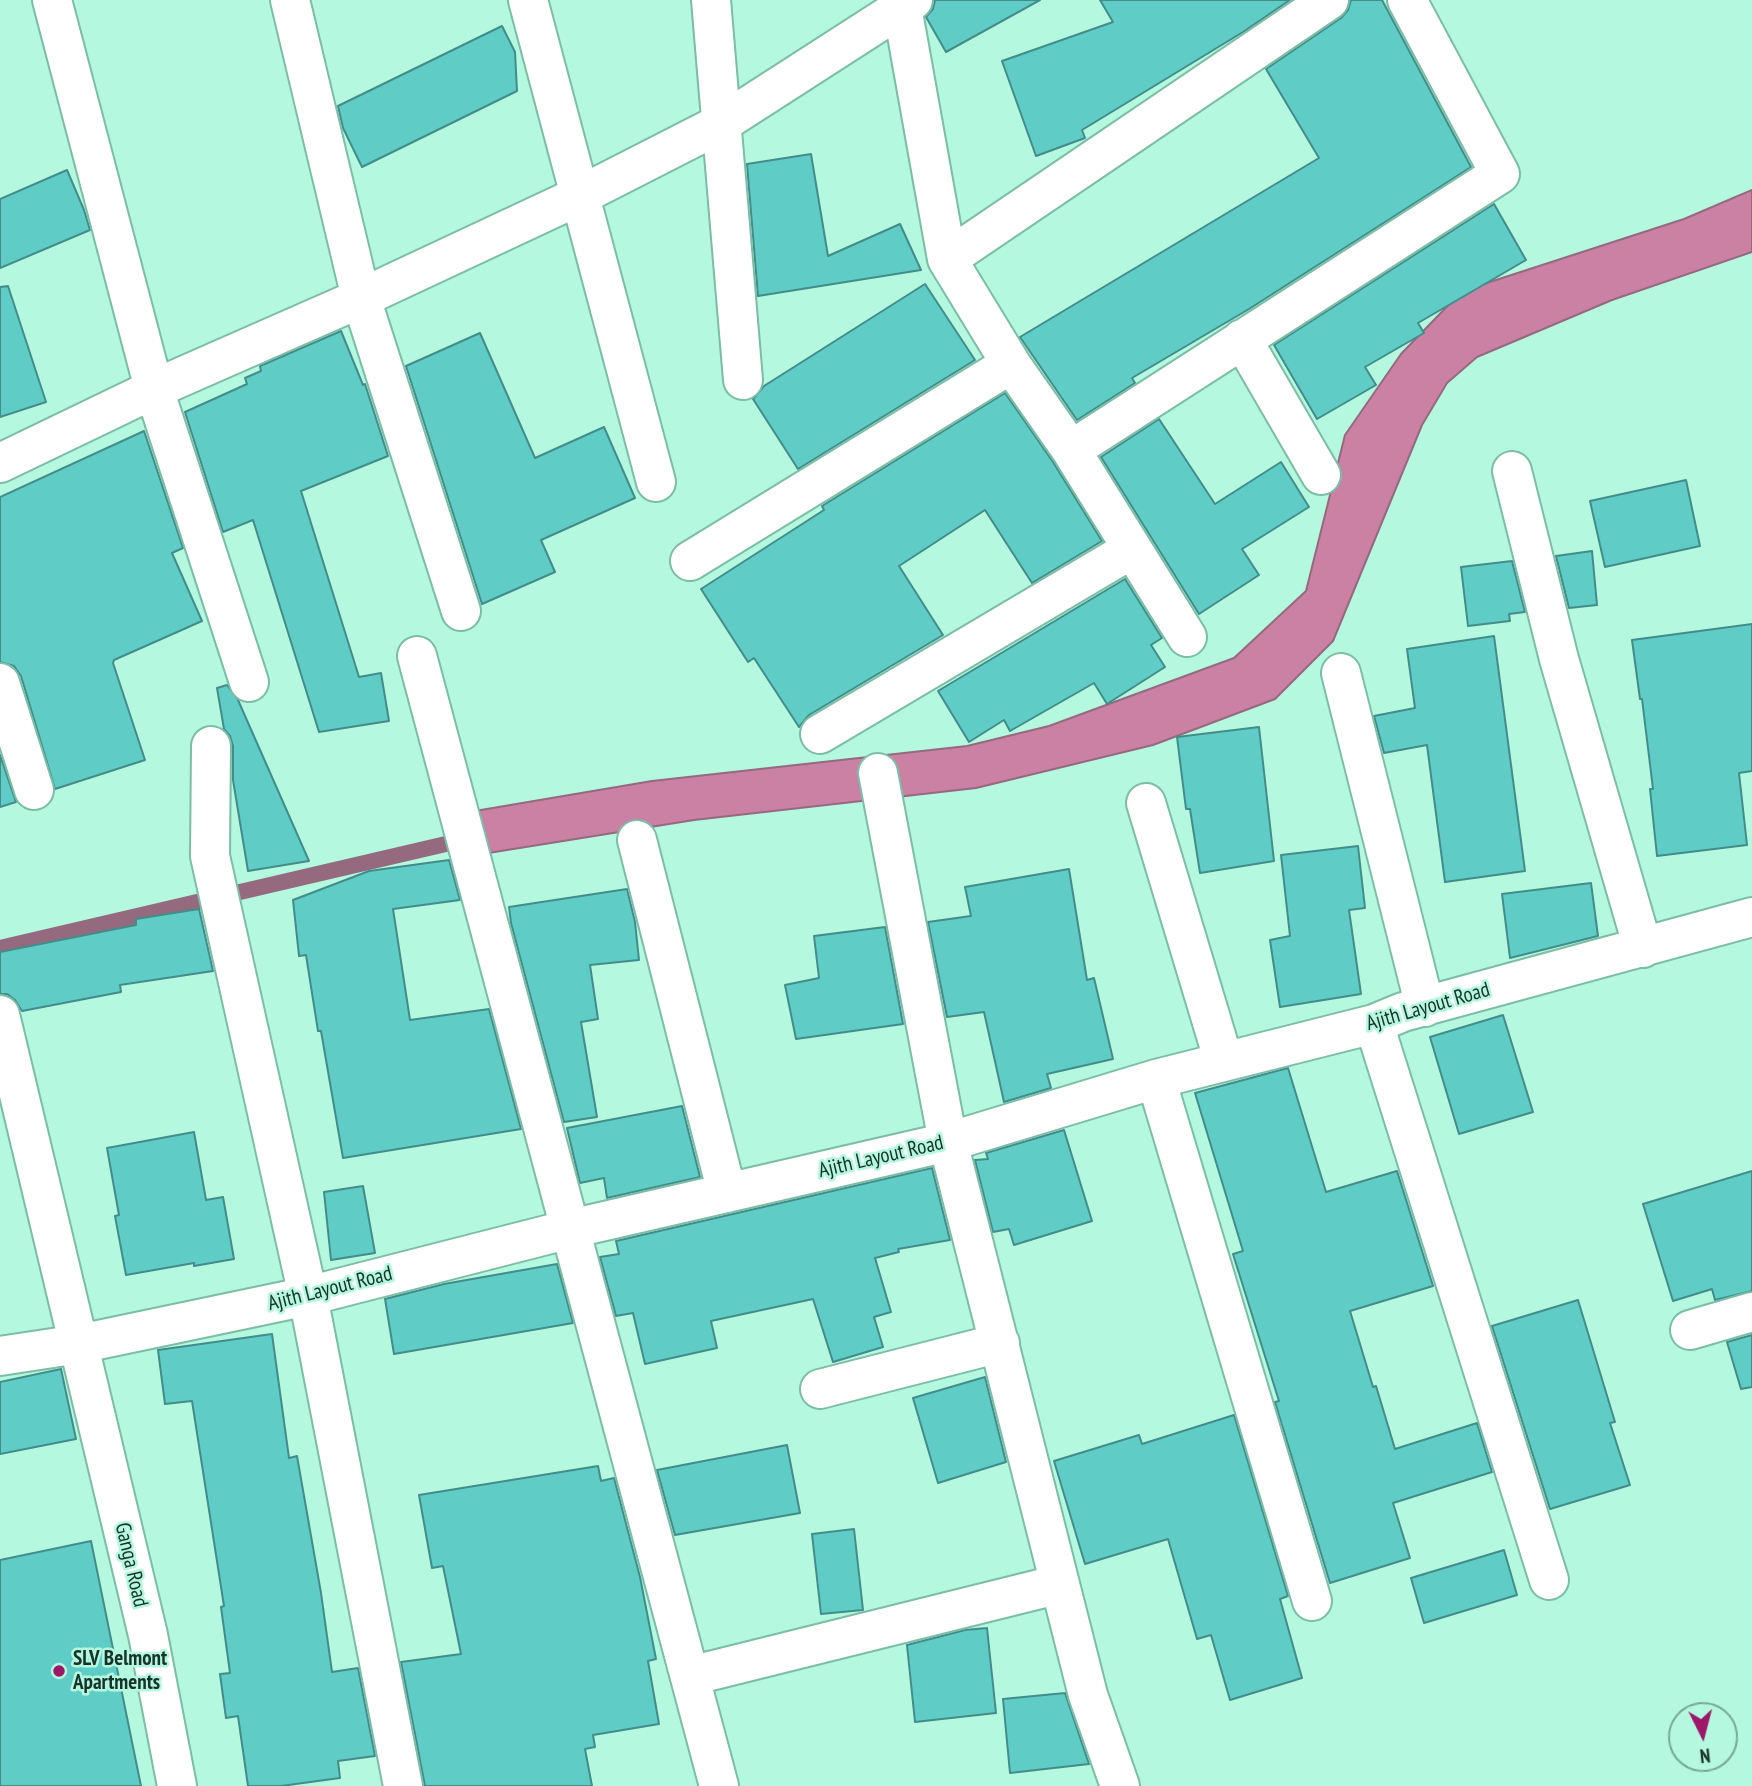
<!DOCTYPE html>
<style>
body{margin:0}
#map{position:relative;width:1752px;height:1786px;overflow:hidden;background:#b5f8e0;font-family:"PT Sans Narrow",sans-serif}
canvas{display:block}
.north{position:absolute;left:1668px;top:1702px;width:70px;height:70px;box-sizing:border-box;background:#b5f8e0;border:2px solid #76a997;border-radius:50%;rotate:174deg;font-size:19px;font-weight:700;line-height:28px;text-align:center;color:#18332a}
.north::after{content:'';display:block;margin:auto;width:24px;height:32px;background:#9e1868;clip-path:polygon(50% 0,100% 100%,50% 72%,0 100%)}
</style>
<div id="map">
<canvas width="1752" height="1786"></canvas>
<div class="north">N</div>
</div>
<script>
const ctx = document.querySelector('canvas').getContext('2d');
ctx.lineJoin = 'round';
function fillPath(path, color) {
  ctx.fillStyle = color;
  ctx.fill(path, 'evenodd');
}
function shape(rows) {
  const path = new Path2D();
  for (const r of rows) {
    path.moveTo(r[0], r[1]);
    for (let i = 2; i < r.length; i += 2) path.lineTo(r[i], r[i + 1]);
  }
  return path;
}
function strokePath(path, color, width, dash) {
  ctx.strokeStyle = color;
  ctx.lineWidth = width;
  ctx.lineCap = dash ? 'butt' : 'round';
  ctx.setLineDash(dash || []);
  ctx.stroke(path);
}
function write(font, color, halo, rows, align = 'center') {
  ctx.font = font + ' "PT Sans Narrow",sans-serif';
  ctx.lineWidth = 5;
  ctx.setLineDash([]);
  ctx.textBaseline = 'middle';
  ctx.strokeStyle = halo;
  ctx.fillStyle = color;
  for (const [text, x, y, turn = 0] of rows) {
    ctx.save();
    ctx.translate(x, y);
    ctx.rotate((+turn || 0) * Math.PI / 180);
    ctx.textAlign = isNaN(turn) ? turn : align;
    if (halo) ctx.strokeText(text, 0, 0);
    ctx.fillText(text, 0, 0);
    ctx.restore();
  }
}
const water = shape([
 [1752,190,1752,252,1612,300,1477,357,1447,383,1422,425,1333,641,1275,699,1153,745,976,788,694,820,476,855,469,812,652,781,967,746,1049,726,1234,658,1306,591,1345,435,1401,354,1462,291,1684,219,1752,190]
]);
fillPath(water, '#ca81a3');
strokePath(water, '#956a7f', 2);
strokePath(shape([
 [0,948,463,840]
]), '#956a7f', 16);
const building = shape([
 [935,0,1040,0,946,52,926,17,933,9,935,0],
 [1100,0,1290,0,1243,32,1082,130,1085,138,1036,156,1002,61,1113,22,1100,0],
 [1351,0,1382,0,1471,167,1249,309,1132,378,1135,383,1077,420,1020,337,1319,158,1266,69,1341,18,1348,10,1351,0],
 [502,26,515,52,517,91,362,167,343,128,338,106,502,26],
 [811,154,828,256,900,224,921,270,758,296,747,164,811,154],
 [67,170,84,210,90,230,0,268,0,199,67,170],
 [1494,204,1526,260,1418,323,1424,333,1365,367,1376,385,1317,419,1274,345,1494,204],
 [925,284,975,360,798,469,753,399,764,386,925,284],
 [8,286,46,402,0,417,0,287,8,286],
 [341,331,363,385,365,384,388,456,301,491,359,677,381,673,389,721,319,732,253,520,223,532,185,412,247,384,245,378,261,371,260,366,341,331],
 [480,333,535,458,604,427,635,498,541,540,555,572,482,604,406,366,480,333],
 [1005,393,1053,462,1102,541,1032,583,985,510,899,566,943,635,809,715,799,727,754,658,748,662,701,589,824,510,822,506,1005,393],
 [1159,419,1215,504,1281,462,1309,507,1242,549,1259,575,1199,614,1101,457,1159,419],
 [144,431,183,548,172,553,202,621,114,660,113,663,145,760,55,789,21,676,14,666,0,662,0,497,144,431],
 [1686,480,1700,546,1605,567,1590,501,1686,480],
 [1592,551,1597,605,1569,608,1556,556,1592,551],
 [1512,561,1525,612,1509,614,1510,621,1468,626,1461,567,1512,561],
 [1125,579,1162,638,1151,645,1165,667,1107,704,1094,683,1010,731,1004,720,969,742,938,691,1125,579],
 [1752,624,1752,771,1739,773,1747,845,1657,856,1650,789,1653,789,1642,699,1640,699,1632,640,1752,624],
 [1494,636,1525,871,1445,882,1427,745,1384,753,1374,716,1415,708,1407,649,1494,636],
 [227,685,238,700,309,861,248,871,233,780,233,746,230,736,224,729,217,688,227,685],
 [1259,727,1274,861,1200,873,1190,809,1186,809,1177,737,1259,727],
 [0,755,16,802,0,807,0,755],
 [1358,846,1365,908,1349,910,1361,994,1280,1007,1270,940,1290,936,1281,855,1358,846],
 [449,860,460,900,393,909,410,1020,489,1009,521,1129,343,1158,321,1031,318,1031,306,955,299,956,293,900,369,871,449,860],
 [1069,869,1087,980,1094,978,1113,1059,1047,1074,1051,1088,1004,1102,984,1012,947,1017,928,922,971,916,965,887,1069,869],
 [1591,883,1598,936,1510,958,1502,894,1591,883],
 [627,889,635,922,639,960,590,965,598,1019,581,1022,597,1117,564,1122,511,923,509,907,627,889],
 [199,909,213,971,120,985,121,992,22,1011,15,1000,7,994,0,994,0,952,136,925,136,919,199,909],
 [885,927,903,1024,796,1039,785,985,819,978,814,936,885,927],
 [1503,1015,1533,1112,1459,1134,1430,1037,1503,1015],
 [1288,1068,1326,1192,1397,1171,1433,1286,1350,1311,1373,1387,1376,1386,1395,1449,1477,1423,1492,1472,1393,1503,1410,1558,1330,1583,1275,1402,1279,1401,1233,1254,1243,1251,1195,1093,1288,1068],
 [682,1106,700,1177,607,1198,604,1178,580,1183,567,1128,682,1106],
 [1064,1130,1092,1221,1014,1245,1009,1229,993,1232,975,1160,988,1159,986,1153,1064,1130],
 [194,1132,206,1200,223,1197,234,1259,194,1266,194,1263,126,1275,115,1216,119,1215,107,1148,194,1132],
 [932,1168,950,1240,898,1249,899,1252,875,1258,891,1312,874,1317,883,1347,833,1362,813,1299,711,1321,717,1348,645,1364,633,1313,616,1316,600,1257,619,1254,616,1241,932,1168],
 [1752,1171,1752,1291,1715,1300,1712,1289,1673,1301,1643,1204,1752,1171],
 [363,1186,375,1253,331,1260,324,1192,363,1186],
 [557,1264,573,1323,394,1354,385,1299,444,1284,557,1264],
 [1578,1300,1615,1422,1610,1423,1630,1485,1550,1509,1492,1326,1578,1300],
 [272,1334,289,1458,297,1456,321,1593,332,1672,358,1668,375,1756,338,1761,340,1778,281,1786,248,1786,238,1716,226,1718,220,1674,230,1673,221,1607,224,1606,192,1401,165,1404,158,1350,272,1334],
 [1752,1335,1752,1387,1741,1389,1727,1342,1752,1335],
 [61,1369,76,1439,0,1454,0,1382,61,1369],
 [985,1377,1006,1462,938,1483,913,1398,985,1377],
 [1234,1415,1288,1596,1280,1599,1302,1678,1230,1700,1211,1635,1197,1639,1168,1539,1085,1564,1054,1461,1139,1435,1142,1444,1234,1415],
 [787,1445,800,1513,675,1535,657,1470,787,1445],
 [598,1466,601,1481,614,1478,640,1577,656,1659,648,1661,659,1724,593,1735,595,1747,585,1749,592,1786,425,1786,401,1662,461,1654,443,1566,432,1568,419,1495,598,1466],
 [854,1529,863,1610,821,1614,812,1534,854,1529],
 [91,1541,141,1786,0,1786,0,1560,91,1541],
 [1504,1550,1517,1595,1424,1623,1411,1578,1504,1550],
 [987,1628,996,1713,915,1722,907,1645,965,1630,987,1628],
 [1065,1693,1089,1764,1010,1773,1003,1699,1065,1693]
]);
fillPath(building, '#60ccc6');
strokePath(building, '#428d89', 2);
const street = shape([
 [52,0,154,389,249,682],
 [290,0,361,298,461,611],
 [528,0,656,482],
 [711,0,743,380],
 [902,7,947,259,1011,364,1071,450,1187,637],
 [947,259,1329,0],
 [1242,339,1321,475],
 [1071,450,1500,174,1407,0],
 [0,463,154,389,361,298,579,196,722,123,913,0],
 [1512,471,1559,659,1643,948],
 [690,561,1011,364],
 [417,656,719,1786],
 [1341,673,1425,1007],
 [0,683,34,790],
 [820,734,1132,549],
 [211,746,210,856,308,1296,403,1786],
 [878,773,948,1142,1088,1695,1120,1786],
 [1146,803,1224,1062],
 [637,840,727,1193],
 [0,1015,148,1635,177,1786],
 [1374,1024,1549,1580],
 [1156,1079,1312,1601],
 [1690,1330,1752,1312],
 [0,1356,79,1344,308,1296,570,1229,948,1142,1156,1079,1374,1024,1403,1012,1752,917],
 [820,1389,1000,1343],
 [690,1676,1060,1584]
]);
strokePath(street, '#7bbda6', 42);
strokePath(street, '#fff', 38);
for (const [x, y, r, color] of [
 [59,1671,7,"#9e1868"]
]) {
  const dot = new Path2D();
  dot.arc(x, y, r, 0, 2 * Math.PI);
  ctx.fillStyle = color;
  ctx.fill(dot);
  strokePath(dot, '#b5f8e0', 2.5);
}
write('21px', '#18332a', '#b5f8e0', [
 ["Ajith Layout Road",1428,1007,-16],
 ["Ajith Layout Road",881,1157,-13],
 ["Ajith Layout Road",330,1289,-14],
 ["Ganga Road",131,1565,77]
]);
write('bold 21px', '#18332a', '#b5f8e0', [
 ["SLV Belmont",73,1659],
 ["Apartments",73,1683]
], 'left');
</script>
